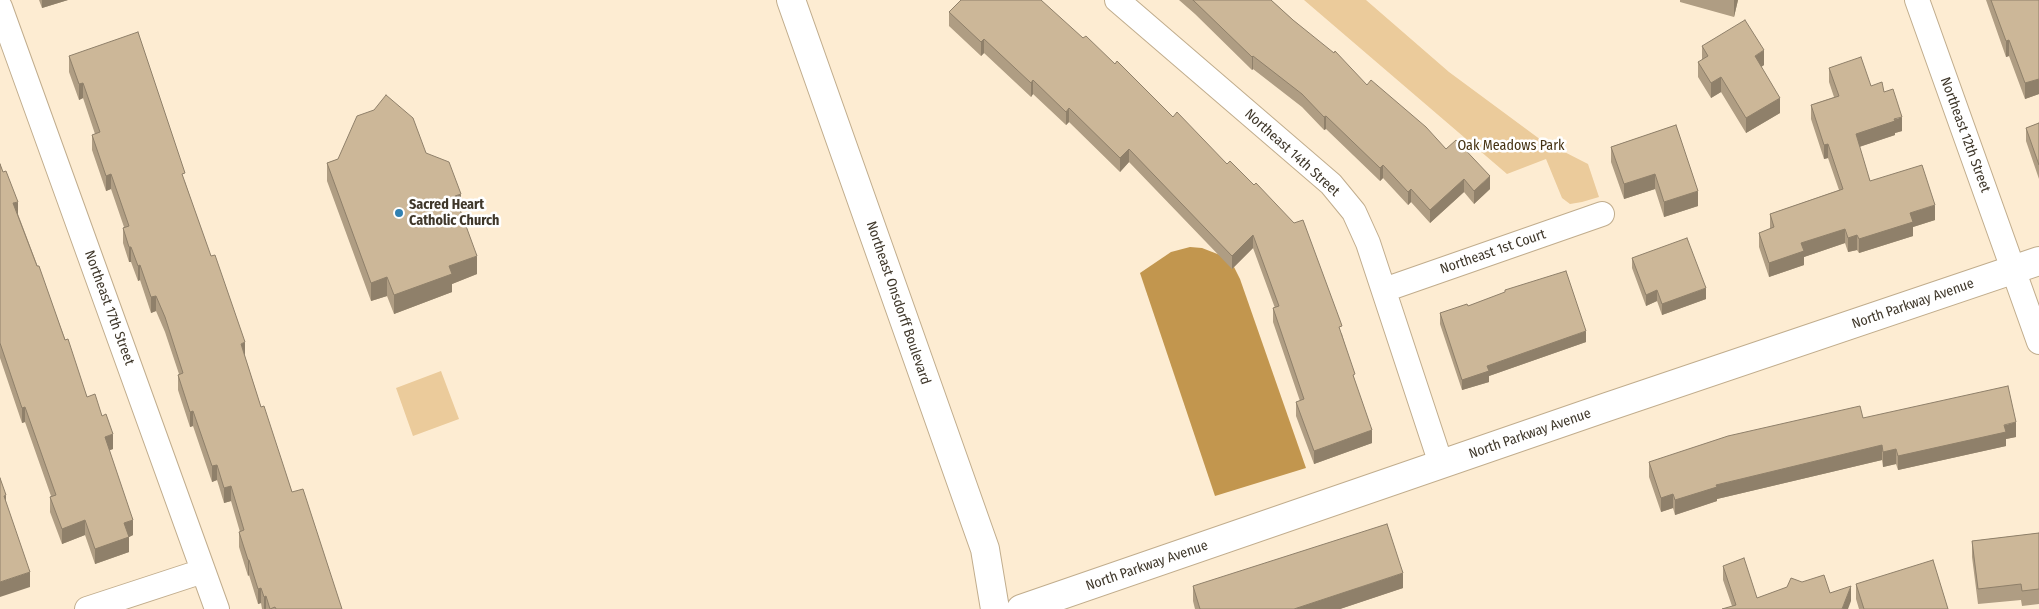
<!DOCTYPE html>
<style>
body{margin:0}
canvas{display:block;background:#fdecd2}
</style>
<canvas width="2039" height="609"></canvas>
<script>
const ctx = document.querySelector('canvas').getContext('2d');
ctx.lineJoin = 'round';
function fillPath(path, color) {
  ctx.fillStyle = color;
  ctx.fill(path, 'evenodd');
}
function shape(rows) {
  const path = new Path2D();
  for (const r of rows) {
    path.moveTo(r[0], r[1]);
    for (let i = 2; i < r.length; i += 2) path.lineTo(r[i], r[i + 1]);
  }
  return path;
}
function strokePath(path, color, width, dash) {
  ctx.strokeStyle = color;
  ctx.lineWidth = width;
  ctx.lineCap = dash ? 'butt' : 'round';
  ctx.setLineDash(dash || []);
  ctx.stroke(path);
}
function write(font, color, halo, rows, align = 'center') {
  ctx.font = font + ' "Fira Sans Condensed",sans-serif';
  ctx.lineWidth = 5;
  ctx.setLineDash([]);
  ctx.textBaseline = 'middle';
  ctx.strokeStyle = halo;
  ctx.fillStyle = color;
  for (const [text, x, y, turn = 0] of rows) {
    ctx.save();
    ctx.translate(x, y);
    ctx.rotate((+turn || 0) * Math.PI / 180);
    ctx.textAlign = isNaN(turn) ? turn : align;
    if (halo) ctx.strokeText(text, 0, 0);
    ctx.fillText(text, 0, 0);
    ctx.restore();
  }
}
fillPath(shape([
 [1304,0,1366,0,1449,72,1541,140,1588,164,1599,197,1582,202,1570,204,1562,198,1546,159,1507,174],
 [441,371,459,419,413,436,396,388]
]), '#ebcb9b');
fillPath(shape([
 [1190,247,1202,248,1220,255,1234,267,1240,279,1306,468,1215,496,1140,273,1171,252]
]), '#c2964e');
const street = shape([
 [1117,0,1331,184,1354,212,1368,243,1441,464],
 [1917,0,2039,342],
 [0,7,217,609],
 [1384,290,1602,214],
 [87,609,203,571]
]);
const secondary = shape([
 [791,0,985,549,995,609],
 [1021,609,1607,407,2039,261]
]);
strokePath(street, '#c1ad8d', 26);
strokePath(secondary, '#c1ad8d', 30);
strokePath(street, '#fff', 24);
strokePath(secondary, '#fff', 28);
fillPath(shape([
 [39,0,68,0,42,8],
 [1179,0,1271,0,1293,20,1367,85,1446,149,1490,189,1474,204,1464,192,1430,223,1411,202,1408,205,1383,178,1380,181,1326,129,1324,130,1302,107,1253,69,1252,70,1195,14],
 [1680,0,1738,0,1734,17,1680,2],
 [1986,0,2039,0,2039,94,2025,99,2009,56,2006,57],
 [949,12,1083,38,1342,334,1372,443,1314,464,1296,416,1296,402,1300,401,1273,322,1273,308,1275,308,1253,248,1232,269,1129,162,1120,172,1069,122,1066,125,1033,94,1031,97,984,53,981,56,949,26],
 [1702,46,1764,65,1761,67,1780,113,1746,133,1721,92,1711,98,1698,77,1698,62,1702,60],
 [69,56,185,182,245,357,261,407,292,492,342,609,262,609,261,603,258,604,249,575,248,576,239,547,239,532,240,532,231,501,224,503,217,480,212,482,193,426,190,427,178,390,178,375,179,374,165,332,156,311,151,313,140,280,138,281,131,262,129,262,123,243,123,228,124,227,111,189,106,191,92,150,92,135,95,134,83,98,79,100,69,72],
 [1829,68,1884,92,1902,131,1895,133,1895,135,1859,147,1870,181,1935,220,1913,227,1913,236,1859,253,1857,250,1848,252,1845,243,1804,257,1804,265,1769,277,1759,247,1759,233,1770,229,1770,214,1839,190,1828,158,1824,159,1811,119,1811,105,1834,97,1829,82],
 [374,110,426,153,461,212,477,274,452,284,452,292,394,314,387,296,371,301,327,181,327,163,338,159],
 [2039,123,2039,179,2026,141,2026,128],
 [1676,125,1698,206,1664,217,1655,189,1624,199,1611,162,1611,147],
 [0,164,18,214,87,397,113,449,109,450,133,535,129,537,129,552,95,564,85,535,62,544,50,512,50,497,51,496,25,422,22,423,0,358],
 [1632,258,1706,299,1662,315,1657,301,1646,306,1632,268],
 [1505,290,1586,342,1489,376,1489,382,1462,390,1440,324,1440,313,1468,306,1505,293],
 [1863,418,2016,437,2006,439,2006,446,1898,470,1896,464,1883,467,1882,460,1717,499,1717,501,1675,515,1673,508,1661,512,1649,477,1649,462],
 [2039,533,2039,604,2022,606,2021,600,1978,604,1972,557,1972,541],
 [1723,566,1757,598,1802,582,1851,601,1732,606,1723,580],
 [1856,584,1948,609,1859,609,1856,599],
 [1193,586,1403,588,1340,609,1195,609,1193,601]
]), '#af9d83');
fillPath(shape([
 [42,0,68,0,42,8],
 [1734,0,1738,0,1734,17],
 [984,39,984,53,981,56,981,42],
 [2009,40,2009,56,2006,57,2006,41],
 [1764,50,1764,65,1755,71,1755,56],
 [1253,56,1253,69,1252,70,1252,57],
 [1721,77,1721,92,1711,98,1711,83],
 [2039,79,2039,94,2025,99,2025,83],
 [1033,80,1033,94,1031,97,1031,83],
 [83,83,83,98,79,100,79,84],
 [1780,98,1780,113,1746,133,1746,118],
 [1069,108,1069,122,1066,125,1066,112],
 [1326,116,1326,129,1324,130,1324,117],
 [1902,117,1902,131,1895,133,1895,135,1856,148,1856,134],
 [1828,144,1828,158,1824,159,1824,145],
 [1129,149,1129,162,1120,172,1120,158],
 [1383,165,1383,178,1380,181,1380,168],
 [111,174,111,189,106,191,106,176],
 [1655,174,1655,189,1624,199,1624,184],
 [1490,176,1490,189,1474,204,1474,191],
 [1464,179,1464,192,1430,223,1430,210],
 [1411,189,1411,202,1408,205,1408,192],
 [1698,191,1698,206,1664,217,1664,202],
 [461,194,461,212,455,196],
 [18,202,18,217,13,203],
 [1935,205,1935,220,1913,227,1913,236,1859,253,1859,239,1910,213],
 [1845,229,1845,243,1804,257,1804,265,1769,277,1769,263,1801,243],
 [1253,235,1253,248,1232,269,1232,256],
 [1857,235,1857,250,1848,252,1848,238],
 [129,247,131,247,131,262,129,262],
 [477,256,477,274,452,284,452,292,394,314,394,295,449,266],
 [140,265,140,280,138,281,138,266],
 [387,277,387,296,371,301,371,283],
 [1706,288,1706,299,1662,315,1662,304],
 [1657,290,1657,301,1646,306,1646,295],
 [156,296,156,311,151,313,151,297],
 [1586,331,1586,342,1489,376,1489,382,1462,390,1462,380,1487,366],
 [245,342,245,357,241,344],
 [25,407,25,422,22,423,22,408],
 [193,411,193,426,190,427,190,412],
 [2016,422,2016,437,2006,439,2006,446,1898,470,1898,456],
 [1372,430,1372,443,1314,464,1314,451],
 [113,434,113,449,105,452,105,437],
 [1882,445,1882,460,1717,499,1717,501,1675,515,1675,500,1716,485],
 [1896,449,1896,464,1883,467,1883,452],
 [217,465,217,480,212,482,212,466],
 [231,486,231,501,224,503,224,488],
 [1673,494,1673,508,1661,512,1661,498],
 [6,495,6,510,4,496],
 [85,520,85,535,62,544,62,529],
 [133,520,133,535,129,537,129,552,95,564,95,549,124,523],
 [248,560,249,560,249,575,248,576],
 [30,572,30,587,0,597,0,582],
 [1403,573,1403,588,1340,609,1294,609],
 [1851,586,1851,601,1848,609,1842,609],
 [261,588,261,603,258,604,258,589],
 [266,596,266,609,264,609,264,597]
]), '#8f806a');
const building = shape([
 [961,0,1041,0,1083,38,1086,36,1115,64,1117,61,1173,117,1177,112,1227,164,1230,161,1254,185,1256,183,1294,223,1303,220,1341,323,1342,326,1339,327,1355,374,1353,375,1372,430,1314,451,1296,402,1304,399,1273,308,1279,306,1253,235,1232,256,1129,149,1120,158,1069,108,1066,112,1033,80,1031,83,984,39,981,42,949,12,961,0],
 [1193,0,1271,0,1293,20,1334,53,1335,51,1367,85,1371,80,1426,127,1446,149,1456,140,1490,176,1474,191,1464,179,1430,210,1411,189,1408,192,1383,165,1380,168,1326,116,1324,117,1302,94,1253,56,1252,57,1193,0],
 [1991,0,2039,0,2039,79,2025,83,2009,40,2006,41,1991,0],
 [1745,20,1764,50,1755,56,1780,98,1746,118,1721,77,1711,83,1698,62,1708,56,1702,46,1745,20],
 [138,32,185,173,182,174,211,256,215,255,245,342,241,344,261,407,264,406,292,492,303,489,342,609,276,609,275,607,270,609,266,596,264,597,261,588,258,589,249,560,248,560,239,532,244,530,231,486,224,488,217,465,212,466,193,411,190,412,178,375,183,373,165,317,156,296,151,297,140,265,138,266,131,247,129,247,123,228,129,226,111,174,106,176,92,135,100,132,83,83,79,84,69,56,138,32],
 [1861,57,1871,86,1882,82,1884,92,1893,89,1902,117,1894,119,1895,121,1856,134,1870,181,1922,165,1935,205,1910,213,1913,222,1859,239,1857,235,1848,238,1845,229,1801,243,1804,251,1769,263,1759,233,1774,227,1770,214,1843,189,1828,144,1824,145,1811,105,1839,96,1829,68,1861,57],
 [386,95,413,118,426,153,449,162,461,194,455,196,477,256,449,266,452,274,394,295,387,277,371,283,327,163,338,159,357,116,374,110,386,95],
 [2039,123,2039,165,2026,128,2039,123],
 [1676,125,1698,191,1664,202,1655,174,1624,184,1611,147,1676,125],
 [0,164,3,172,6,171,18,202,13,203,37,266,39,266,65,340,68,339,87,397,95,394,102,416,106,414,113,434,105,437,133,520,124,523,129,537,95,549,85,520,62,529,50,497,56,495,25,407,22,408,0,343,0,164],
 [1687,238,1706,288,1662,304,1657,290,1646,295,1632,258,1687,238],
 [1566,271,1586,331,1487,366,1489,371,1462,380,1440,313,1467,304,1468,306,1505,292,1505,290,1566,271],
 [2008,386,2016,422,2004,425,2006,432,1898,456,1896,449,1883,452,1882,445,1716,485,1717,487,1675,500,1673,494,1661,498,1649,462,1728,436,1860,406,1863,418,2008,386],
 [0,478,6,495,4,496,30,572,0,582,0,478],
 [1387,524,1403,573,1294,609,1200,609,1193,586,1387,524],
 [2039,533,2039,589,2022,591,2021,584,1978,589,1972,541,2039,533],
 [1744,558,1757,598,1787,587,1791,578,1802,582,1824,575,1830,593,1851,586,1842,609,1722,609,1736,605,1723,566,1744,558],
 [1933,560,1948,609,1864,609,1856,584,1933,560]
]);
fillPath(building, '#ccb798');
strokePath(building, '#8f806a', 1);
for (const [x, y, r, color] of [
 [399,213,5,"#3081b2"]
]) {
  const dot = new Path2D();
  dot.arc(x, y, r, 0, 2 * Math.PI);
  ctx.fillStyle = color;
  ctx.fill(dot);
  strokePath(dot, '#fff', 2);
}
write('14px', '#3f372a', '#fff', [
 ["Northeast 12th Street",1965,135,70],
 ["Northeast 14th Street",1292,153,42],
 ["Northeast 1st Court",1493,252,-19],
 ["Northeast Onsdorff Boulevard",898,303,71],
 ["North Parkway Avenue",1913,304,-19],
 ["Northeast 17th Street",109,308,70],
 ["North Parkway Avenue",1530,434,-19],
 ["North Parkway Avenue",1147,566,-19]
]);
write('14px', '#453212', '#fff', [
 ["Oak Meadows Park",1511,146]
]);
write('bold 14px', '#3f372a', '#fff', [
 ["Sacred Heart",409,205],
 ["Catholic Church",409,221]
], 'left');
</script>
